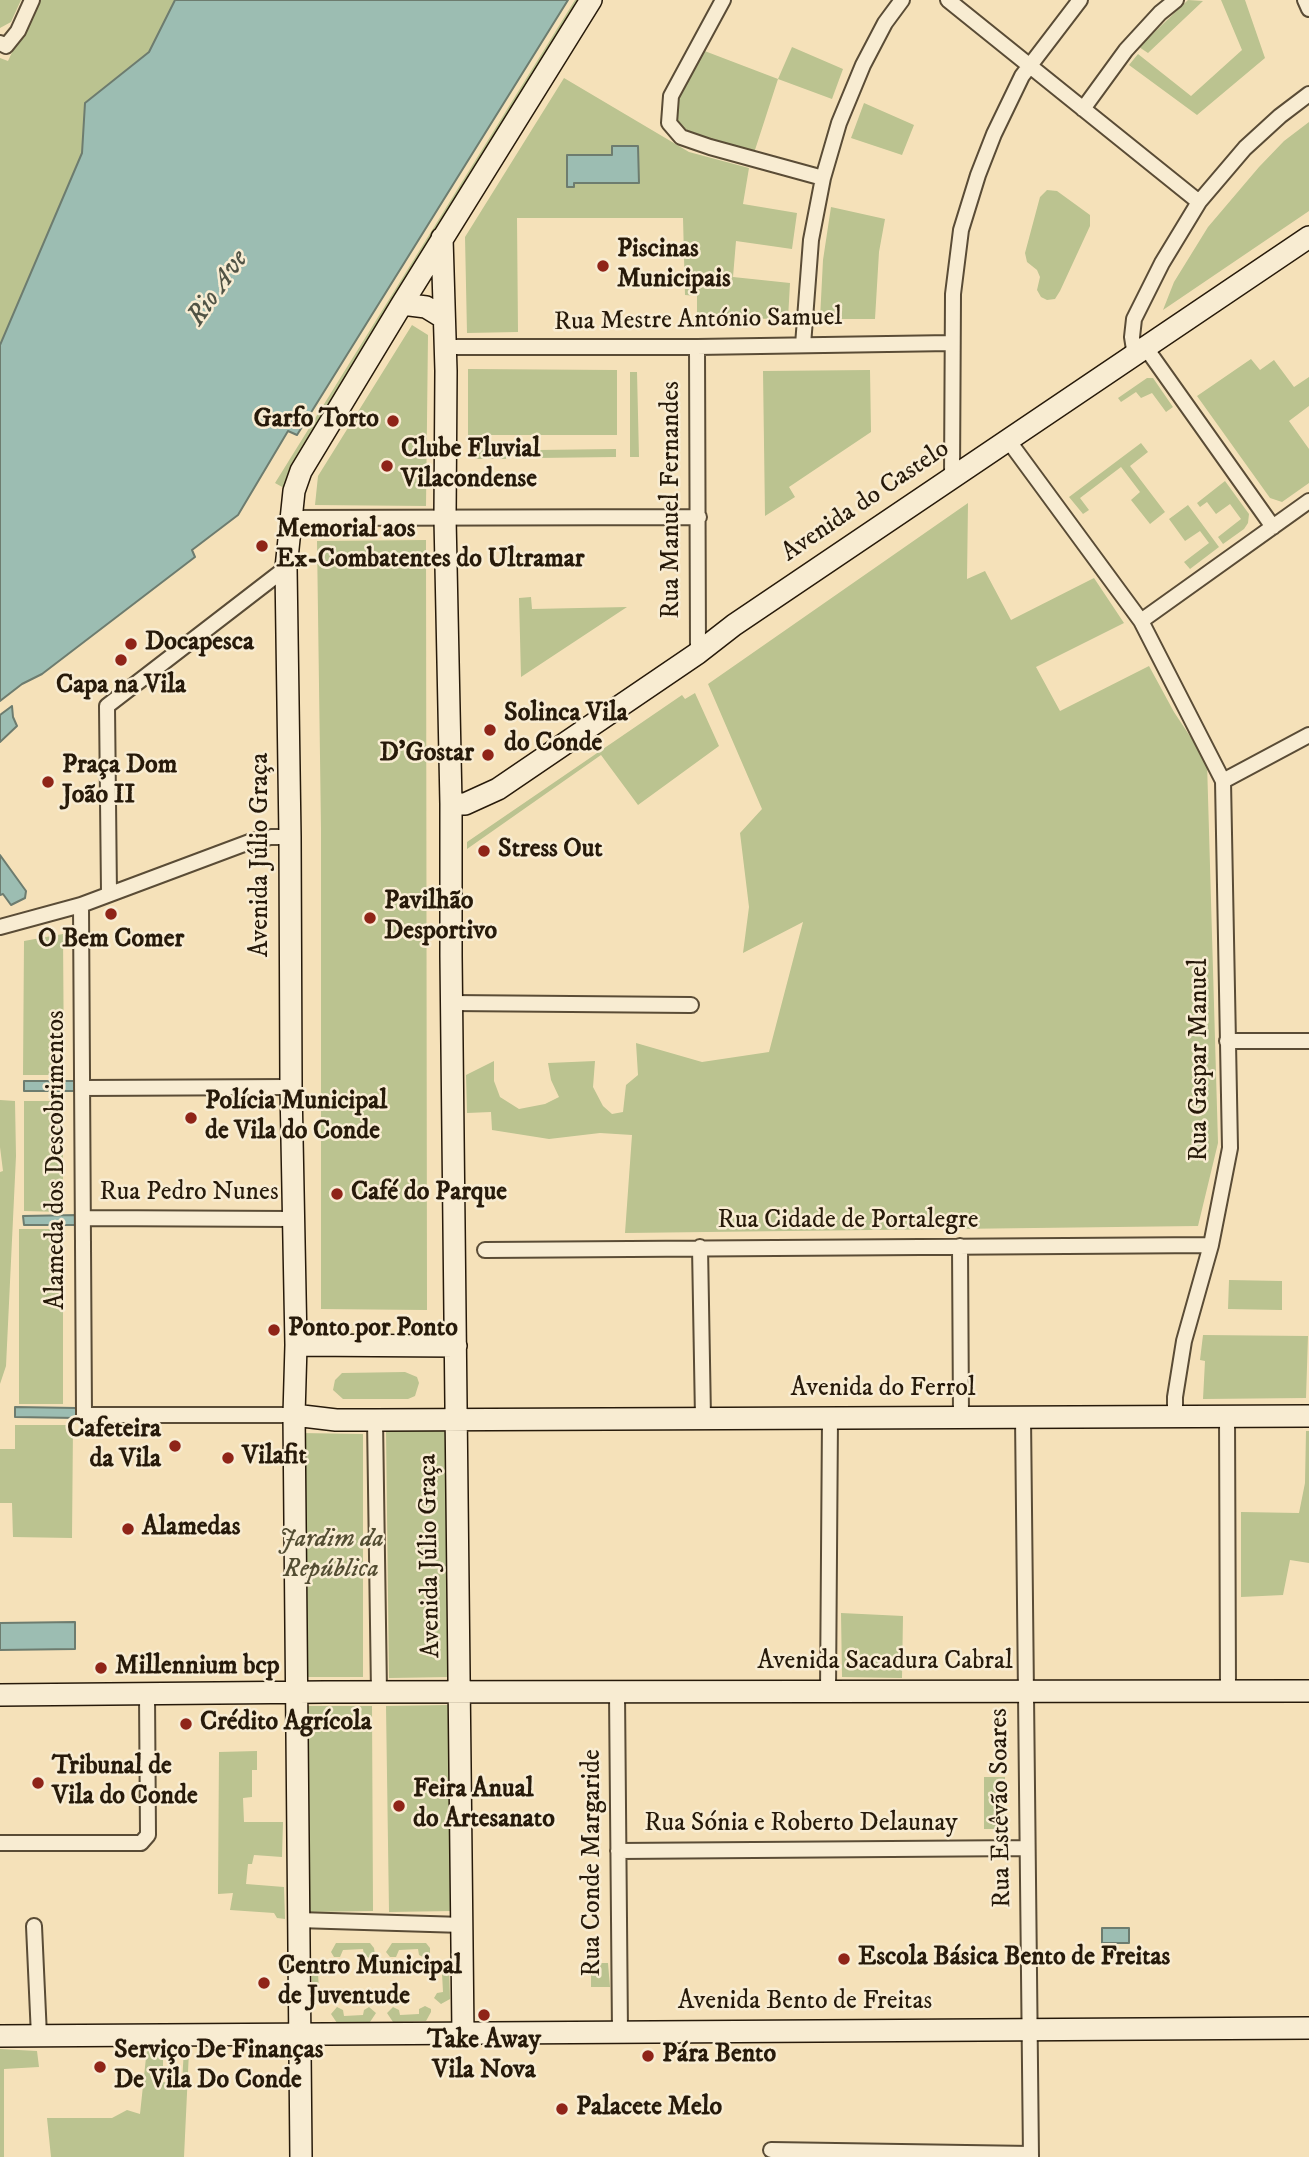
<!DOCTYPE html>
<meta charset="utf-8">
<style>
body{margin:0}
canvas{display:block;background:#f5e1b9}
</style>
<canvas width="1309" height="2157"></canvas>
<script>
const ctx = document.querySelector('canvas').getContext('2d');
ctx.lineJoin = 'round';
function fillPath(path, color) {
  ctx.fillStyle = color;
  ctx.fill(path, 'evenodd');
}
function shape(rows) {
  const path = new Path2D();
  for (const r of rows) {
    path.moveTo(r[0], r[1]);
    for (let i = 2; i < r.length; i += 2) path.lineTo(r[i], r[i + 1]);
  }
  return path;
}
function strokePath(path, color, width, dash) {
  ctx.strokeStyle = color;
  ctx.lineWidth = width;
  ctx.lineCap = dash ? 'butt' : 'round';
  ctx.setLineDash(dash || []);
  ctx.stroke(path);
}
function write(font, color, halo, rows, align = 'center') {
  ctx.font = font + ' "IM FELL DW Pica",serif';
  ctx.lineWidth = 5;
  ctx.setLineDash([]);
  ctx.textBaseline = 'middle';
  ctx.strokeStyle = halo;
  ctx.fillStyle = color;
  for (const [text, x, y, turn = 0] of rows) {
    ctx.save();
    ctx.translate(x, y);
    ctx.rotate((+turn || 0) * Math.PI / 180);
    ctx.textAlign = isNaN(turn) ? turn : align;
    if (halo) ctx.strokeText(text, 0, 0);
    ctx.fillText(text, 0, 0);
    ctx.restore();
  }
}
fillPath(shape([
 [0,0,21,0,11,22,0,28],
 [36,0,175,0,149,52,85,103,82,153,0,345,0,58,8,61],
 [575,0,581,0,294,461,284,488,275,483],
 [1188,0,1203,1,1148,53,1139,47],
 [1221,0,1245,0,1265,58,1197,115,1129,65,1138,54,1191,96,1242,50],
 [792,47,843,69,832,99,778,79,754,153,714,143,686,132,674,118,676,98,702,50,778,79],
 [564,78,689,152,749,168,743,204,797,213,792,249,736,241,733,277,790,283,788,319,697,318,697,296,685,295,683,218,517,218,518,332,467,333,465,237],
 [864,103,914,125,902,155,851,138],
 [1309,122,1309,211,1163,310,1174,282,1208,227,1259,167,1284,141],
 [1047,190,1057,191,1090,215,1090,226,1060,291,1055,299,1047,300,1041,297,1037,290,1040,277,1037,270,1027,262,1025,253,1040,197],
 [831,207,885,219,879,252,875,319,820,319,823,260],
 [412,325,428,335,426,506,315,505,318,476],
 [1251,359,1260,370,1274,360,1294,387,1309,377,1309,406,1289,421,1309,449,1309,483,1282,502,1270,498,1197,396],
 [468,369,617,370,617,435,468,435],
 [870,370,871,432,789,487,795,497,765,516,763,371],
 [630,372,637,372,639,457,630,457],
 [1147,378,1153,378,1173,407,1166,412,1152,393,1141,398,1136,392,1121,402,1118,398],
 [1141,443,1148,452,1130,466,1165,512,1150,524,1131,500,1140,492,1121,467,1080,498,1089,510,1083,514,1069,497],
 [506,449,506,459,469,459,469,450],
 [616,449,616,457,537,458,537,450],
 [1225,481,1249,514,1248,523,1244,529,1223,544,1218,537,1241,519,1230,504,1216,514,1207,502,1200,507,1197,503],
 [968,503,967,579,985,571,1011,620,1094,578,1124,623,1036,667,1060,711,1149,666,1174,712,1207,762,1218,1143,1198,1226,625,1233,632,1135,600,1133,549,1139,492,1130,491,1112,467,1113,466,1075,494,1061,494,1081,500,1097,519,1109,545,1104,559,1097,551,1080,548,1063,595,1061,593,1087,603,1106,612,1114,623,1112,626,1085,638,1075,636,1043,702,1062,769,1052,803,922,743,953,749,907,740,833,762,809,708,684],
 [1188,505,1219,547,1190,569,1184,562,1209,543,1200,531,1185,541,1169,519],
 [426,540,427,1310,321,1309,321,829,317,541],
 [531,597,532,609,627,607,521,677,519,598],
 [695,693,719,746,638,805,601,755,467,849,467,842,682,695,685,699],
 [63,934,64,1075,23,1075,24,941],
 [0,1100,15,1101,16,1156,6,1366,0,1384,0,1172,3,1171,0,1147],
 [24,1101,63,1101,63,1212,24,1211],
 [19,1229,63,1229,63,1404,19,1404],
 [1229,1280,1282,1281,1282,1310,1228,1309],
 [1203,1335,1308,1336,1306,1398,1203,1399,1205,1361,1200,1360],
 [405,1372,417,1377,419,1383,415,1396,408,1399,343,1399,333,1390,335,1380,342,1373],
 [15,1425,73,1425,72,1538,13,1537,12,1503,0,1503,0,1449,15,1449],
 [447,1430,450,1677,389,1678,386,1431],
 [1306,1431,1309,1431,1309,1563,1290,1560,1283,1595,1241,1597,1241,1512,1299,1513,1305,1483],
 [300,1433,363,1434,363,1677,300,1677],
 [841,1613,903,1616,902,1678,842,1677],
 [448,1705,452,1911,389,1912,386,1706],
 [308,1706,372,1706,373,1911,305,1912],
 [257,1751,257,1770,252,1770,252,1797,243,1798,244,1822,283,1822,282,1857,254,1855,252,1864,248,1864,246,1884,284,1887,285,1919,277,1918,274,1913,230,1910,233,1893,218,1894,219,1752],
 [984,1777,1005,1777,1005,1829,984,1829],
 [336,1943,370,1943,374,1948,375,1955,369,1958,364,1955,363,1949,343,1950,340,1957,334,1957,331,1952],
 [392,1943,426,1943,430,1948,430,1955,425,1958,419,1955,418,1949,399,1950,396,1957,390,1957,386,1952],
 [320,1960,327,1966,324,1971,318,1972,319,1992,324,1992,328,1997,322,2004,313,1999,311,1966],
 [440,1960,449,1966,450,1999,441,2004,434,1998,437,1993,443,1992,442,1973,437,1972,434,1966],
 [591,1963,608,1963,610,1987,591,1987],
 [425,2006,431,2009,431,2012,426,2021,393,2022,387,2013,393,2007,399,2010,400,2015,419,2014,419,2009],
 [337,2007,343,2010,344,2016,363,2015,364,2010,369,2007,376,2013,370,2022,337,2023,331,2014],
 [147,2048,163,2049,163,2082,182,2083,184,2049,189,2051,184,2157,51,2157,47,2118,112,2118,127,2110,140,2114],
 [0,2049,37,2051,39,2067,4,2069,4,2157,0,2157]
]), '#bbc390');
const water = shape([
 [175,0,568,0,297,435,288,431,238,515,192,550,195,557,42,674,22,684,0,701,0,345,82,153,85,103,149,52,175,0],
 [612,146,638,146,639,183,574,183,574,187,567,187,567,155,612,155,612,146],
 [12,706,13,717,17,726,0,742,0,715,12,706],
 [0,855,26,891,25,898,11,905,3,894,0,895,0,855],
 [24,1081,76,1081,76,1091,24,1091,24,1081],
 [78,1215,78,1225,24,1225,23,1216,78,1215],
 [15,1407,76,1408,76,1418,15,1417,15,1407],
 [75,1622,75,1649,0,1650,0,1623,75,1622],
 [1102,1928,1129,1928,1129,1943,1102,1943,1102,1928]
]);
fillPath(water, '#9cbdb2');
strokePath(water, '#6d7c6f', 2);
const street = shape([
 [723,0,671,96,669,123,681,137,710,147,823,178],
 [948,0,1199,202],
 [1305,0,1309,9],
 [0,43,6,46,18,31,32,0],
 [1083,109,1126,50,1160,13,1176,0],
 [803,345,811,240,823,178,839,123,863,65,885,23,902,0],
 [446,347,697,347,951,343],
 [697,347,698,653],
 [1146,348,1273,527],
 [1135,356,1132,337,1134,319,1162,263,1199,202,1245,148,1280,116,1309,94],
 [1008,440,1141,621,1223,781,1230,1148,1211,1245,1184,1341,1175,1397,1175,1417],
 [952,478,953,294,961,230,978,175,994,134,1022,76,1080,0],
 [292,518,699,517],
 [1141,621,1309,501],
 [1223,781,1309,735],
 [109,894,107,706,286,568],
 [81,905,84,1415,294,1415],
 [0,927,81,905,252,841,271,837,290,837],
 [451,1003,691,1005],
 [1227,1041,1309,1041],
 [82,1088,291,1087],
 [84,1218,293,1219],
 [960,1246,961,1417],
 [700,1247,703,1418],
 [485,1250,1211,1245],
 [1227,1416,1228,1690],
 [1023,1417,1031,2157],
 [375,1420,379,1692],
 [828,1691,830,1418],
 [617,1693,620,2032],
 [0,1843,141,1843,148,1835,147,1695],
 [618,1851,1027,1848],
 [298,1920,463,1925],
 [34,1926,39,2036],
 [771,2150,1031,2154]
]);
const secondary = shape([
 [442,238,446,371,445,518,451,804,451,956,463,2034],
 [402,304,426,307,444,318],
 [451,804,465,804,498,789,698,653,734,625,1309,237],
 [296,1345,456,1346],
 [294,1415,336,1420,375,1420,1309,1416],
 [0,1695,325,1692,1309,1691],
 [0,2036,1309,2028],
 [301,2157,294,1415,296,1345,291,1087,290,837,286,568,294,491,301,471,402,304,591,0]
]);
strokePath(street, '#5a4c36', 18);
strokePath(secondary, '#271a0a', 24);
strokePath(street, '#f8ecd2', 14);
strokePath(secondary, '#f8ecd2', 21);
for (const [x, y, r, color] of [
 [603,266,7,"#8f2418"],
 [393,421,7,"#8f2418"],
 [387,466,7,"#8f2418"],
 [262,546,7,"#8f2418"],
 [131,644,7,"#8f2418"],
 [121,660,7,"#8f2418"],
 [490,730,7,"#8f2418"],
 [488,755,7,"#8f2418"],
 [48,782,7,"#8f2418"],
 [484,851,7,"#8f2418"],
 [111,914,7,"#8f2418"],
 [370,918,7,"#8f2418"],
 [191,1118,7,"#8f2418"],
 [337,1194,7,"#8f2418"],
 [274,1330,7,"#8f2418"],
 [175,1446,7,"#8f2418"],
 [228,1458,7,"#8f2418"],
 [128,1529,7,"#8f2418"],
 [101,1668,7,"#8f2418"],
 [186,1724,7,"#8f2418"],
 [38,1783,7,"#8f2418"],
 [399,1806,7,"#8f2418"],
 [844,1959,7,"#8f2418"],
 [264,1983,7,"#8f2418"],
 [484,2015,7,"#8f2418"],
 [648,2056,7,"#8f2418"],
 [100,2067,7,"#8f2418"],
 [562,2109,7,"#8f2418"]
]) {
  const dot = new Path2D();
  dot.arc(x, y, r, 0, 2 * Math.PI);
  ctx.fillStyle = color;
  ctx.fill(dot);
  strokePath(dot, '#f8ecd2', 2.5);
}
write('bold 26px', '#271a0a', '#f8ecd2', [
 ["Piscinas",617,251],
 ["Municipais",617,281],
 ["Garfo Torto",379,421,"right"],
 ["Clube Fluvial",401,451],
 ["Vilacondense",401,481],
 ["Memorial aos",276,531],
 ["Ex-Combatentes do Ultramar",276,561],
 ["Docapesca",145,644],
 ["Capa na Vila",121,687,"center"],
 ["Solinca Vila",504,715],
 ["do Conde",504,745],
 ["D'Gostar",474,755,"right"],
 ["Praça Dom",62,767],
 ["João II",62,797],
 ["Stress Out",498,851],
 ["Pavilhão",384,903],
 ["Desportivo",384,933],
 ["O Bem Comer",111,941,"center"],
 ["Polícia Municipal",205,1103],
 ["de Vila do Conde",205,1133],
 ["Café do Parque",351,1194],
 ["Ponto por Ponto",288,1330],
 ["Cafeteira",161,1431,"right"],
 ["da Vila",161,1461,"right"],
 ["Vilafit",242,1458],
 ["Alamedas",142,1529],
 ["Millennium bcp",115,1668],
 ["Crédito Agrícola",200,1724],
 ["Tribunal de",52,1768],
 ["Vila do Conde",52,1798],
 ["Feira Anual",413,1791],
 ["do Artesanato",413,1821],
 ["Escola Básica Bento de Freitas",858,1959],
 ["Centro Municipal",278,1968],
 ["de Juventude",278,1998],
 ["Take Away",484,2042,"center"],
 ["Vila Nova",484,2072,"center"],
 ["Serviço De Finanças",114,2052],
 ["De Vila Do Conde",114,2082],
 ["Pára Bento",662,2056],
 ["Palacete Melo",576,2109]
], 'left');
write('26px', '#271a0a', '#f8ecd2', [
 ["Rua Mestre António Samuel",698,321,-1],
 ["Rua Manuel Fernandes",673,500,-90],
 ["Avenida do Castelo",866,502,-34],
 ["Avenida Júlio Graça",262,855,-90],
 ["Rua Gaspar Manuel",1201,1060,-90],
 ["Alameda dos Descobrimentos",58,1160,-90],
 ["Rua Pedro Nunes",189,1194],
 ["Rua Cidade de Portalegre",848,1222],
 ["Avenida do Ferrol",883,1390],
 ["Avenida Júlio Graça",431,1556,-91],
 ["Avenida Sacadura Cabral",885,1663],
 ["Rua Estêvão Soares",1002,1808,-91],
 ["Rua Sónia e Roberto Delaunay",801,1825],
 ["Rua Conde Margaride",594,1863,-90],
 ["Avenida Bento de Freitas",805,2003]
]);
write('italic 26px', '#534d32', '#f8ecd2', [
 ["Jardim da",331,1541],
 ["República",331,1571]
]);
write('italic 28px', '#505345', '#f8ecd2', [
 ["Rio Ave",219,289,-55]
]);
</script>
